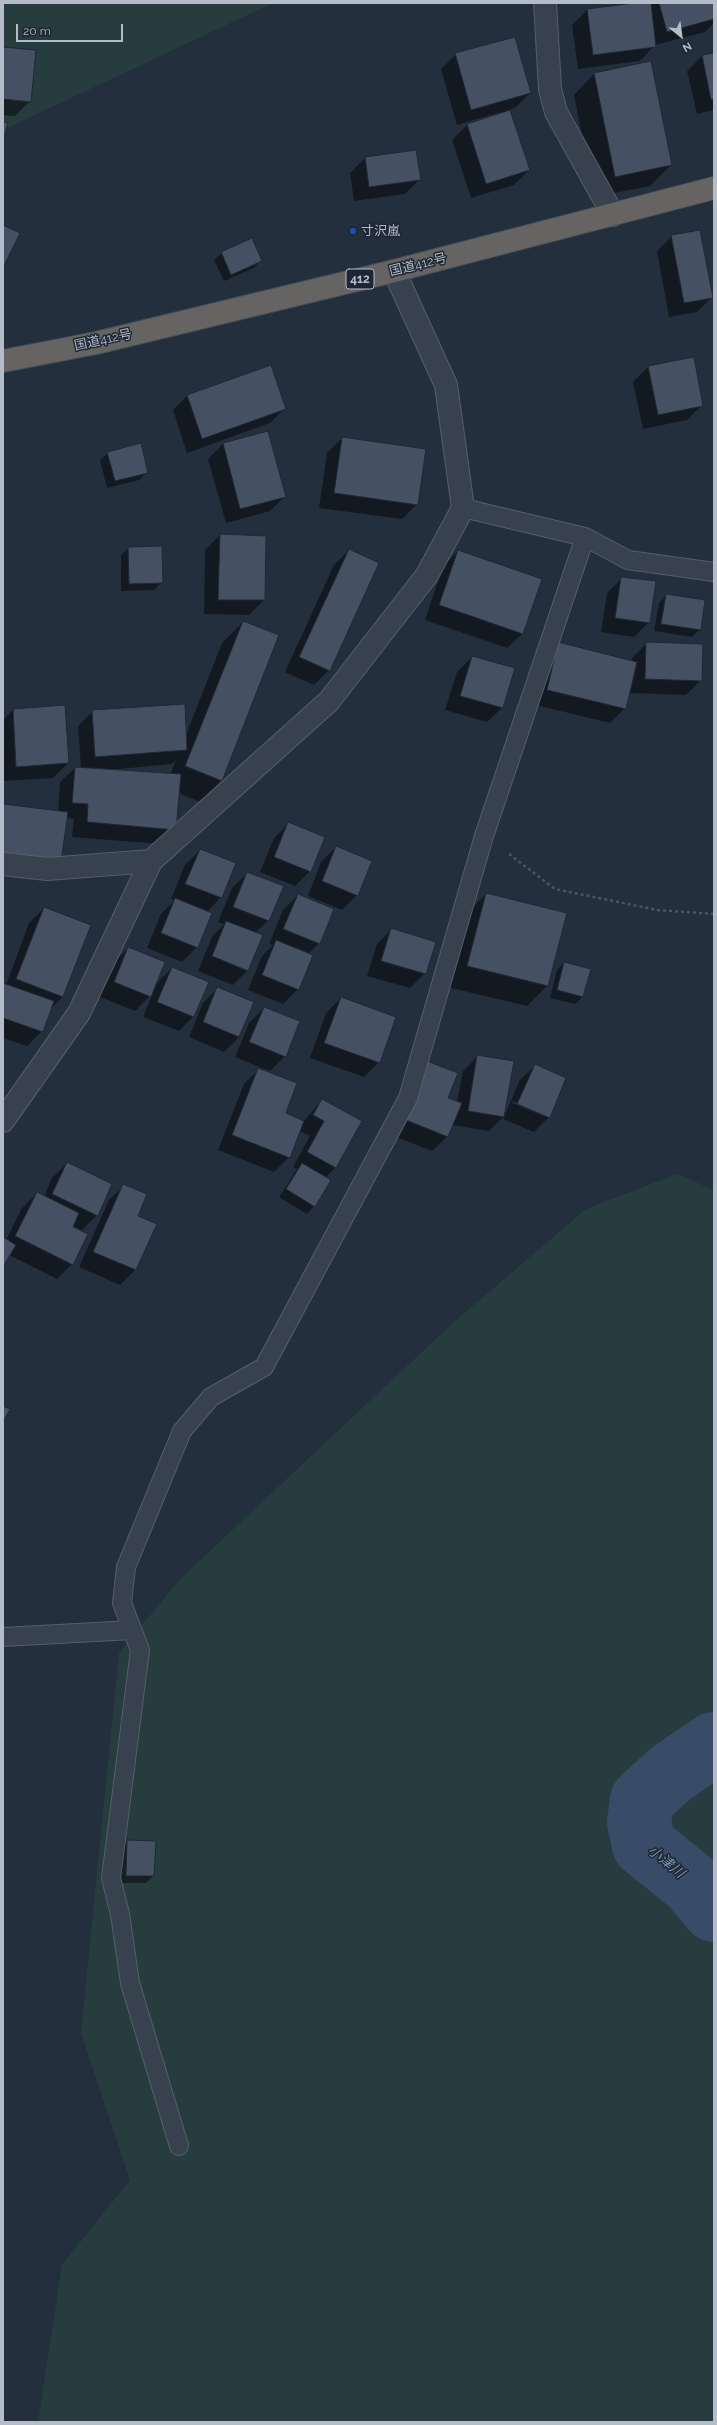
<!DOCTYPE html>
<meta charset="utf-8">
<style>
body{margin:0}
#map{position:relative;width:717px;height:2425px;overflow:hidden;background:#242f3e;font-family:Raleway,sans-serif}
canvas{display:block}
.frame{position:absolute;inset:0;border:4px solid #b4bcc9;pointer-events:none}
.north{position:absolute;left:661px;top:16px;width:40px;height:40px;-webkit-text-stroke:3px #1d2633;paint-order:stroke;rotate:151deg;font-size:11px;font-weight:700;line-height:16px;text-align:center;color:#b4bcc9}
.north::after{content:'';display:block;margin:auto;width:14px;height:18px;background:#b4bcc9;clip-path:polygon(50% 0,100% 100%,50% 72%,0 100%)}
.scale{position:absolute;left:16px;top:24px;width:107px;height:18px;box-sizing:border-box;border:2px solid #b4bcc9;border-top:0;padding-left:5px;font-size:12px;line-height:14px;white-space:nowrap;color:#b4bcc9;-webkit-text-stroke:3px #1d2633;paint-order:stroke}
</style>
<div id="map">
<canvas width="717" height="2425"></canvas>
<div class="frame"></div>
<div class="north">N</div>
<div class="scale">20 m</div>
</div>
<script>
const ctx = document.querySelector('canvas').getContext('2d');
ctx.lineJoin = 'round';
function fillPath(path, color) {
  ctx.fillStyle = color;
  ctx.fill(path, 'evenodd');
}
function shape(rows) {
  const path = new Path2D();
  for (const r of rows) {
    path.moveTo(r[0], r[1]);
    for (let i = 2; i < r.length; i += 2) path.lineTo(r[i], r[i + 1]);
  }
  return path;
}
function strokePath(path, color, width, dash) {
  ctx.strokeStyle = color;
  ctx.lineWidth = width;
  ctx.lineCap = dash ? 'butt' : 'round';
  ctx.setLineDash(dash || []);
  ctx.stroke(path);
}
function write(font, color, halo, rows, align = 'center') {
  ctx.font = font + ' Raleway,"Noto Sans JP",sans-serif';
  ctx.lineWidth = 3;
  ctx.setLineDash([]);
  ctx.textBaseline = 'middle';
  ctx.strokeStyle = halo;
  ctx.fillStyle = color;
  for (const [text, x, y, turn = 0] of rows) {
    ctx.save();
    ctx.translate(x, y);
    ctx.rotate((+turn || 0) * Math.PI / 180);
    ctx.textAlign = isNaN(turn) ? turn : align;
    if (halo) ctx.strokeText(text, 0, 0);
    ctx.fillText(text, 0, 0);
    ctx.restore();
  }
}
fillPath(shape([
 [3,3,273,3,3,130],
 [677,1174,714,1190,714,2422,38,2422,62,2265,130,2180,81,2033,119,1653,180,1579,455,1321,586,1209]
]), '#263c3f');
fillPath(shape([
 [641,3,714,3,714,23,705,32,655,45,640,61,578,69,572,25,587,10],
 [3,48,30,101,15,116,3,115],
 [456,54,530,93,515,108,509,110,529,170,514,185,471,198,452,140,467,125,498,115,497,113,457,125,441,69],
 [714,54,714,110,697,114,687,71,702,56],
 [594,74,671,165,650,186,594,197,574,95],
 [416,151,420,179,405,194,354,201,350,173,365,158],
 [672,236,712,297,697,312,669,317,657,251],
 [222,253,261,260,254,268,224,281,214,260],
 [648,367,702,405,687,420,643,429,633,382],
 [188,395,285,408,270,423,187,453,173,410],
 [268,432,285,496,270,511,226,523,208,459,223,444],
 [342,438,417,504,402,519,319,508,327,453],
 [108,453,147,472,139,480,107,488,100,460],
 [220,535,264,600,249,615,204,614,205,550],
 [128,548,162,582,154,590,121,591,121,555],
 [349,550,329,670,314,685,285,672,334,565],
 [458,551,522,634,507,648,425,620,443,566],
 [622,578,649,622,634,637,601,632,607,593],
 [667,595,700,629,692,637,654,631,659,603],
 [243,622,221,781,200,802,178,793,175,829,161,844,72,837,74,819,3,805,58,812,60,782,75,768,81,768,78,726,93,711,186,735,222,643],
 [176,760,170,775,109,770,172,764],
 [647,643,701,680,686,695,629,693,625,708,610,723,532,704,558,644,632,661,632,658],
 [472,657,502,708,487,722,445,710,457,672],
 [13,710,68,763,53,778,3,781,3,720],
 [289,823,310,871,295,886,260,872,274,838],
 [336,847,357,895,342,910,308,896,321,862],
 [200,850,221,897,207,912,197,947,182,962,147,948,161,914,175,900,171,899,185,865],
 [247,873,282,887,268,921,255,933,248,970,233,985,198,971,212,937,224,924,218,922,232,888],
 [486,894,547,986,527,1006,447,987,465,915],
 [298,895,319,943,308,954,298,989,283,1004,248,990,262,956,273,945,269,944,283,910],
 [44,908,63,997,49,1010,42,1031,27,1046,3,1038,3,984,6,985,29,923],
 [392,929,425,973,410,988,367,976,377,944],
 [128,948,154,986,172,968,194,1016,179,1031,143,1017,153,993,135,1011,100,997,113,963],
 [564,963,582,997,575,1004,550,998,557,970],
 [218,988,239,1037,224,1052,189,1037,203,1003],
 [341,998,379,1062,364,1077,310,1058,326,1013],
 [264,1008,285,1056,270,1071,235,1057,249,1023],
 [478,1056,504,1116,489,1131,452,1125,447,1137,432,1151,386,1133,457,1073,447,1098,457,1102,463,1071],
 [535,1065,549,1117,534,1132,503,1119,520,1080],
 [513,1101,543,1114,543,1116,512,1103],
 [259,1069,284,1114,304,1121,322,1100,361,1121,335,1168,325,1178,314,1206,307,1214,279,1197,297,1169,293,1167,310,1136,300,1131,289,1157,274,1172,218,1150,244,1084],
 [67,1163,97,1215,82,1230,69,1224,72,1264,57,1279,9,1255,3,1265,3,1238,6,1240,22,1208,37,1193,44,1197,52,1178],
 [124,1186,136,1216,155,1225,135,1270,120,1285,79,1267,109,1200],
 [128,1841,153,1876,146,1883,119,1883,120,1848]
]), '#0007');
strokePath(shape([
 [714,1744,670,1774,642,1800,639,1822,644,1845,692,1884,714,1910]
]), '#394c67', 64);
const building = shape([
 [634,3,651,3,656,47,593,55,587,9,634,3],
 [659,3,714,3,714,19,667,32,659,3],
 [515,37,531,93,471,110,455,53,515,37],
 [3,47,36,50,31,102,3,99,3,47],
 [714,53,714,99,711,100,702,55,714,53],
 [651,61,672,165,615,177,594,73,651,61],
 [510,110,530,170,486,184,467,124,510,110],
 [3,122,8,123,3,140,3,122],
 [416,150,421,180,369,187,365,157,416,150],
 [3,225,20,233,3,268,3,225],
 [700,230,713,298,684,303,671,235,700,230],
 [252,238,262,261,231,275,221,252,252,238],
 [694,357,703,406,658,415,648,366,694,357],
 [271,365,286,409,202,439,187,395,271,365],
 [268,431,286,497,240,509,223,443,268,431],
 [342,437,426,449,418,505,334,493,342,437],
 [141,443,148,473,115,481,107,452,141,443],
 [220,534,266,536,265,600,218,600,220,534],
 [162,546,163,583,129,584,128,547,162,546],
 [349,549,379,563,330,671,299,657,349,549],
 [458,550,542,579,523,634,439,605,458,550],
 [621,577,656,581,650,623,615,618,621,577],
 [666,594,705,600,701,630,661,624,666,594],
 [243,621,279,635,222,781,185,766,243,621],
 [558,642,637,662,626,709,547,690,558,642],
 [646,642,703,644,702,681,645,679,646,642],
 [472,656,515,668,503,708,460,696,472,656],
 [185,704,187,750,95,757,92,710,185,704],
 [65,705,69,763,16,767,13,709,65,705],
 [75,767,181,774,176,830,87,822,88,804,72,803,75,767],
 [3,804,68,812,61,862,3,854,3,804],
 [288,822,325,837,311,872,274,857,288,822],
 [336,846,372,861,358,896,322,881,336,846],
 [200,849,236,863,222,898,185,884,200,849],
 [247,872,284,886,269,921,233,907,247,872],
 [486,893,567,913,548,986,467,966,486,893],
 [298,894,334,909,320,944,283,929,298,894],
 [175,898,212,913,198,948,161,933,175,898],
 [44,907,91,925,63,997,16,979,44,907],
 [226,921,263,935,248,971,212,956,226,921],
 [391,928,436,942,426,974,381,961,391,928],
 [276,940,313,955,299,990,262,975,276,940],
 [128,947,165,962,151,997,114,982,128,947],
 [564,962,591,969,583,997,557,990,564,962],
 [172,967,209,982,194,1017,157,1002,172,967],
 [3,983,54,1001,43,1032,3,1018,3,983],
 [217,987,254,1002,239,1037,203,1022,217,987],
 [341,997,396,1017,380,1063,324,1043,341,997],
 [264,1007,300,1021,286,1057,249,1042,264,1007],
 [477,1055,514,1061,504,1117,468,1111,477,1055],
 [424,1060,458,1073,448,1098,462,1103,448,1137,401,1118,424,1060],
 [535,1064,566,1078,550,1118,517,1104,535,1064],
 [258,1068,297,1083,286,1113,304,1121,290,1158,232,1135,258,1068],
 [322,1099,362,1121,336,1168,307,1152,324,1121,313,1115,322,1099],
 [67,1162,112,1184,98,1216,52,1194,67,1162],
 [302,1163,331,1180,315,1207,286,1189,302,1163],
 [123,1184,147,1194,138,1216,157,1224,136,1270,93,1252,123,1184],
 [37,1192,79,1213,73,1227,88,1234,73,1265,15,1236,37,1192],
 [3,1237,16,1245,3,1267,3,1237],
 [3,1406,10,1409,3,1422,3,1406],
 [127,1840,156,1841,154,1876,126,1876,127,1840]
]);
fillPath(building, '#455162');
strokePath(building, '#1f2835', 1);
const service = shape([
 [463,508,585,537,628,560,714,572],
 [3,1637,132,1630],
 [179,2146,130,1983,120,1914,111,1878,140,1650,122,1603,126,1567,182,1431,211,1397,264,1367,408,1098,484,836,585,537]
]);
const minor = shape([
 [545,3,550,89,556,112,613,215],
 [3,864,47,869,151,861,329,701,427,575,463,508,446,385,394,271],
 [3,1121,79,1013,151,861]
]);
const trunk = shape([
 [3,361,96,343,394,271,714,188]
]);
strokePath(service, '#565f6c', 20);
strokePath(minor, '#565f6c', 24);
strokePath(trunk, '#434c59', 24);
strokePath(shape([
 [509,854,555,889,657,910,714,914]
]), '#44595c', 2.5, [3, 3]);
strokePath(service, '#38414e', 18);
strokePath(minor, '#38414e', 22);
strokePath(trunk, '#656462', 22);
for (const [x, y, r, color] of [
 [353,231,4,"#1a4fb4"]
]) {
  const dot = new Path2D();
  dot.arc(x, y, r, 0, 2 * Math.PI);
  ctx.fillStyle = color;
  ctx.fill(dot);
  strokePath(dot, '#1d2633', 1.5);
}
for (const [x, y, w] of [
 [360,279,28]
]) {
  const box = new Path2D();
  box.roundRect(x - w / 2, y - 10, w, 20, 3);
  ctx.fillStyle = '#1d2633';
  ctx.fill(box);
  strokePath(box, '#b4bcc9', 1);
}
write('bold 12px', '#b4bcc9', null, [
 ["412",360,279]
]);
write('13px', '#b4bcc9', '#1d2633', [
 ["寸沢嵐",361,231]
], 'left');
write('13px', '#b4bcc9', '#1d2633', [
 ["国道412号",418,265,-14],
 ["国道412号",103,340,-12]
]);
write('italic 14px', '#7c92b1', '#1d2633', [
 ["小津川",666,1862,39]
]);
</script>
